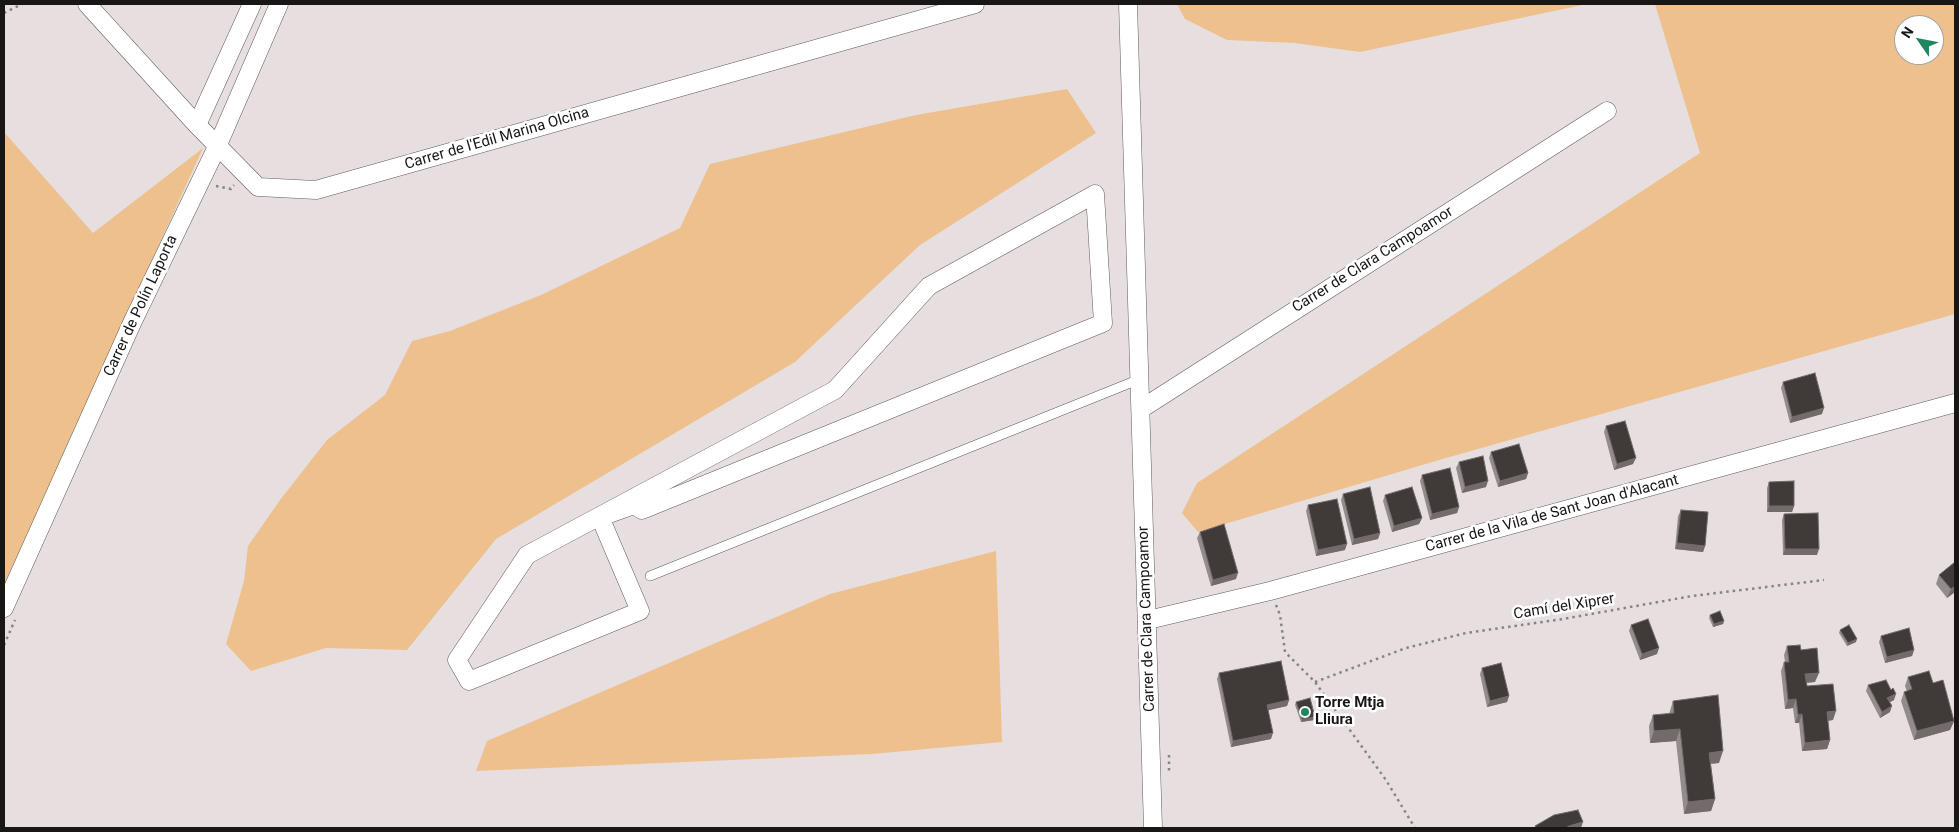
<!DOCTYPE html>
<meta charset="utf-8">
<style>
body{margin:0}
#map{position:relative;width:1959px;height:832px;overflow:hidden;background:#e7dee0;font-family:Roboto,sans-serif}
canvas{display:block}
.frame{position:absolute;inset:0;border:5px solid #191616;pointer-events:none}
.north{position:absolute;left:1894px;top:15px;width:50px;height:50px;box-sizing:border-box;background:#fff;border:1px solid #a3a2a2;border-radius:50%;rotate:303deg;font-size:14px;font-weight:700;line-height:20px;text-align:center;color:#191616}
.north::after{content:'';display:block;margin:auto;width:18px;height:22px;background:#1f8661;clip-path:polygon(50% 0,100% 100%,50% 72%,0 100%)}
</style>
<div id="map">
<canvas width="1959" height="832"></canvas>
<div class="frame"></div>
<div class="north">N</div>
</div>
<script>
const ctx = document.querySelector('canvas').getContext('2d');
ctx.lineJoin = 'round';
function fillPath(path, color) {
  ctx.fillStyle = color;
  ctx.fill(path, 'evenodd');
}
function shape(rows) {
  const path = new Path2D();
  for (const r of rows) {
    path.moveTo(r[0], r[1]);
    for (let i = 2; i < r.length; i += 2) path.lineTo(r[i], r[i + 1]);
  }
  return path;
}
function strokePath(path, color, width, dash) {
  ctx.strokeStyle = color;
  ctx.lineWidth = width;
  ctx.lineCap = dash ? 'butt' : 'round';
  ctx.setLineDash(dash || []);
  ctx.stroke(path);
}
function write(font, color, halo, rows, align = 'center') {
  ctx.font = font + ' Roboto,sans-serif';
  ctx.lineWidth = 5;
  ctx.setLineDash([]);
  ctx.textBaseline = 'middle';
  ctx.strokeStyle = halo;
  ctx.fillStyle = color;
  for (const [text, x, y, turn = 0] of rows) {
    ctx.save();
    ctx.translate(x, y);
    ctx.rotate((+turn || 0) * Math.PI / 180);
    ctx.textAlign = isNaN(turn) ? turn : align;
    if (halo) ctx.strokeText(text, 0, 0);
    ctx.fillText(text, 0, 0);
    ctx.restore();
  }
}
fillPath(shape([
 [1177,4,1587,4,1360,52,1295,43,1227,40,1185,19],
 [1655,4,1955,4,1955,314,1439,460,1198,532,1182,513,1197,483,1700,153],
 [1904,25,1934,25,1934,55,1904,55],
 [1067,89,1096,133,920,245,795,362,496,539,407,650,326,648,251,671,226,644,244,581,248,546,280,500,327,440,385,395,412,341,450,331,541,295,680,228,710,164,916,115],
 [4,132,93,233,203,148,4,586],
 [996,551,1002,742,872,754,476,771,487,741,830,594]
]), '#edc08e');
const lane = shape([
 [650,576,1140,379]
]);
const street = shape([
 [87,4,197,125,258,187,316,190,975,4],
 [1128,4,1153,828],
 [197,125,252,4],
 [1095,194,1103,323,642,510,634,505,600,517,640,611,469,681,457,660,527,555,835,390,929,286,1095,194],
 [1141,409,1607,111],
 [4,608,132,323,217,147,279,4],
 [1148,620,1270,591,1955,403]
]);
strokePath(lane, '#635b5c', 10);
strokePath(street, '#635b5c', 19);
strokePath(shape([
 [4,13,22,4],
 [216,186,231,189,234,185],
 [1276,605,1280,615,1285,652,1315,682,1386,780,1415,828],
 [4,645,15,620],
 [1315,682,1406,648,1466,633,1563,619,1692,596,1824,580],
 [1169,755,1169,774]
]), '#898384', 2.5, [2.5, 4]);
strokePath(lane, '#fff', 9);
strokePath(street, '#fff', 18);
fillPath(shape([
 [1783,382,1822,414,1790,423,1781,388],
 [1606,426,1633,464,1614,470,1604,432],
 [1491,452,1528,473,1526,479,1498,487,1489,458],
 [1459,462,1486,487,1462,493,1456,468],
 [1422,475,1459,507,1457,513,1430,520,1420,481],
 [1769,482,1794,506,1792,512,1767,512,1767,488],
 [1343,494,1380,533,1378,539,1352,545,1341,500],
 [1385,495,1422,518,1419,524,1392,532,1383,501],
 [1308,505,1345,550,1316,556,1306,511],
 [1681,510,1705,546,1703,552,1675,549,1678,516],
 [1784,514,1817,555,1783,555,1782,520],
 [1200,532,1236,579,1211,586,1197,538],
 [1955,562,1955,592,1947,598,1936,584,1939,575],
 [1710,615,1724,621,1723,624,1713,627,1709,618],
 [1631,625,1657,654,1640,660,1629,631],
 [1840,630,1856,642,1847,646,1839,633],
 [1881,636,1914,650,1912,656,1885,663,1879,642],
 [1787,646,1801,650,1815,682,1806,683,1807,686,1833,720,1828,721,1830,740,1827,749,1802,751,1799,723,1795,723,1793,708,1785,709,1781,671,1784,662,1785,662,1784,655],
 [1482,668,1509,696,1507,702,1487,707,1480,674],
 [1219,673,1289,700,1287,706,1268,710,1271,739,1231,747,1217,679],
 [1908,677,1933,683,1954,721,1950,730,1914,740,1901,701,1904,692,1907,691,1905,686],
 [1868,685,1894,700,1889,702,1890,712,1880,718,1866,691],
 [1673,701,1719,763,1711,764,1715,799,1711,811,1684,814,1676,741,1650,743,1649,726,1653,715,1669,714],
 [1296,702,1314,720,1301,722,1295,705]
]), '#948c8c');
fillPath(shape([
 [1824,408,1822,414,1790,423,1792,417],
 [1636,458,1633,464,1614,470,1617,464],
 [1528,473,1526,479,1498,487,1500,481],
 [1488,481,1486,487,1462,493,1465,487],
 [1769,506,1794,506,1792,512,1767,512],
 [1459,507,1457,513,1430,520,1432,514],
 [1422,518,1419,524,1392,532,1394,526],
 [1380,533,1378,539,1352,545,1354,539],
 [1677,543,1705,546,1703,552,1675,549],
 [1347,544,1345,550,1316,556,1318,550],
 [1785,549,1819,549,1817,555,1783,555],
 [1238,573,1236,579,1211,586,1213,580],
 [1955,586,1955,592,1947,598,1951,589],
 [1724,621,1723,624,1713,627,1714,624],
 [1857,639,1856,642,1847,646,1848,643],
 [1659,648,1657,654,1640,660,1642,654],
 [1914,650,1912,656,1885,663,1887,657],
 [1819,673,1815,682,1802,683,1805,674],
 [1896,694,1894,700,1885,705,1887,698],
 [1509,696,1507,702,1487,707,1490,701],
 [1796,699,1793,708,1785,709,1788,700],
 [1289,700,1287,706,1265,711,1267,705],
 [1892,706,1890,712,1880,718,1882,712],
 [1836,711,1833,720,1824,721,1827,712],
 [1802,714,1799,723,1795,723,1798,715],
 [1315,717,1314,720,1301,722,1302,719],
 [1954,721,1950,730,1914,740,1917,731],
 [1680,729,1676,741,1650,743,1654,731],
 [1273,733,1271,739,1231,747,1233,741],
 [1830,740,1827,749,1802,751,1805,743],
 [1723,751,1719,763,1705,764,1709,753],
 [1715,799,1711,811,1684,814,1688,802],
 [1583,822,1581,828,1566,828,1569,826]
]), '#726b6a');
const building = shape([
 [1815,373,1824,408,1792,417,1783,382,1815,373],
 [1625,421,1636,458,1617,464,1606,426,1625,421],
 [1519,444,1528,473,1500,481,1491,452,1519,444],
 [1483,456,1488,481,1465,487,1459,462,1483,456],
 [1450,468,1459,507,1432,514,1422,475,1450,468],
 [1794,481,1794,506,1769,506,1769,482,1794,481],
 [1370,487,1380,533,1354,539,1343,494,1370,487],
 [1412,487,1422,518,1394,526,1385,495,1412,487],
 [1337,499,1347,544,1318,550,1308,505,1337,499],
 [1681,510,1708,512,1705,546,1677,543,1681,510],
 [1818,513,1819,549,1785,549,1784,514,1818,513],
 [1224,524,1238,573,1213,580,1200,532,1224,524],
 [1955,562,1955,586,1951,589,1939,575,1955,562],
 [1720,611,1724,621,1714,624,1710,615,1720,611],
 [1648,619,1659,648,1642,654,1631,625,1648,619],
 [1849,625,1857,639,1848,643,1840,630,1849,625],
 [1909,628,1914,650,1887,657,1881,636,1909,628],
 [1800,645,1801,650,1817,648,1819,673,1805,674,1807,686,1833,684,1836,711,1827,712,1830,740,1805,743,1802,714,1798,715,1796,699,1788,700,1784,662,1789,662,1787,646,1800,645],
 [1281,661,1289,700,1267,705,1273,733,1233,741,1219,673,1281,661],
 [1501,663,1509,696,1490,701,1482,668,1501,663],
 [1929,671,1933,683,1943,680,1954,721,1917,731,1904,692,1912,689,1908,677,1929,671],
 [1886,680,1891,690,1893,688,1896,694,1887,698,1892,706,1882,712,1868,685,1886,680],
 [1718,695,1723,751,1709,753,1715,799,1688,802,1680,729,1654,731,1653,715,1674,713,1673,701,1718,695],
 [1310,698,1315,717,1302,719,1296,702,1310,698],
 [1578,810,1583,822,1569,826,1566,828,1536,828,1535,826,1554,815,1578,810]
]);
fillPath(building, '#403a38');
strokePath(building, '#726b6a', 1);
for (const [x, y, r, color] of [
 [1305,712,5,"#1f8661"]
]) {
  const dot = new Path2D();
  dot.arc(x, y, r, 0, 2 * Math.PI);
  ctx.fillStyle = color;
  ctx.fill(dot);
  strokePath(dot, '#fff', 2);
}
write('15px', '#191616', '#fff', [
 ["Carrer de l'Edil Marina Olcina",497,139,-16],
 ["Carrer de Clara Campoamor",1373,260,-32],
 ["Carrer de Polín Laporta",141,306,-65],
 ["Carrer de la Vila de Sant Joan d'Alacant",1552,514,-15],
 ["Camí del Xiprer",1564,607,-9],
 ["Carrer de Clara Campoamor",1147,619,-92]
]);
write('bold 15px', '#191616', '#fff', [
 ["Torre Mtja",1315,703],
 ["Lliura",1315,720]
], 'left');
</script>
